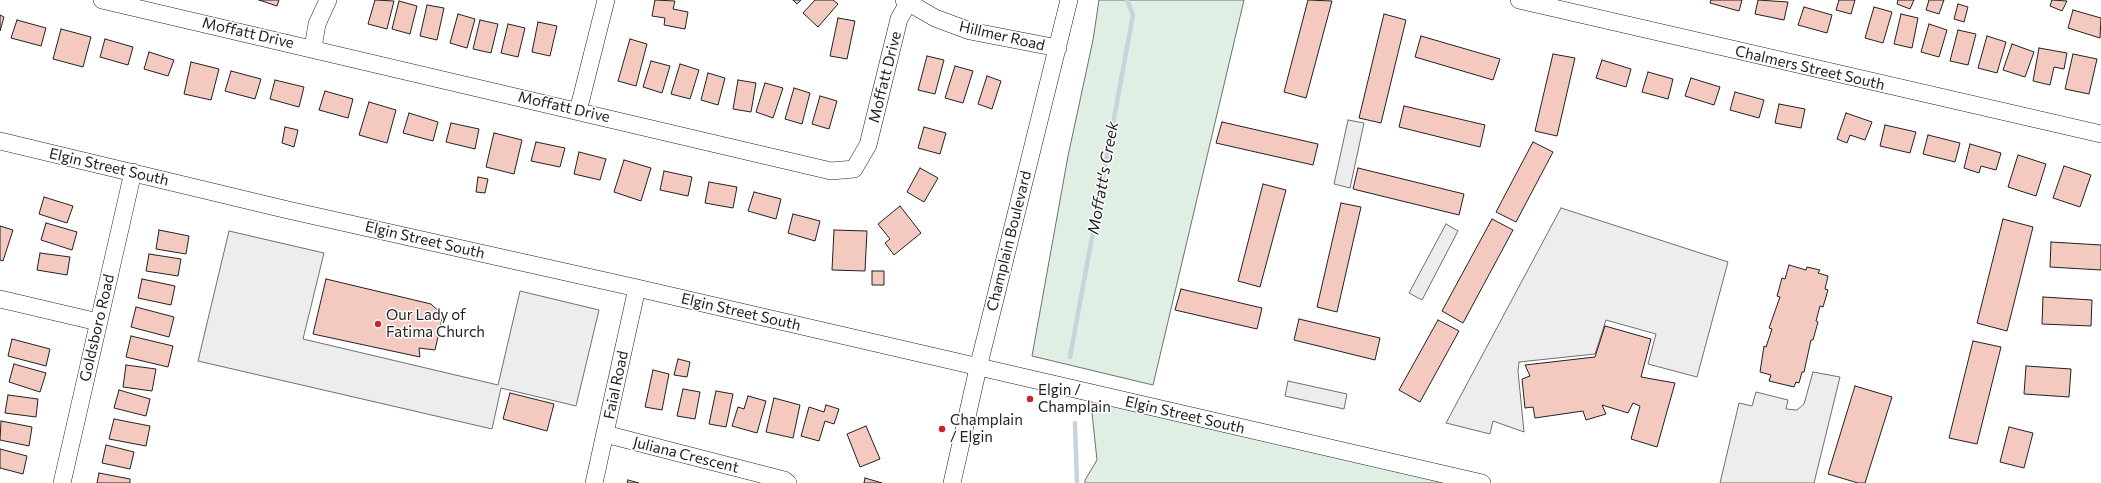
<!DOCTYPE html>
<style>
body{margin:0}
canvas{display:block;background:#fff}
</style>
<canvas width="2101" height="483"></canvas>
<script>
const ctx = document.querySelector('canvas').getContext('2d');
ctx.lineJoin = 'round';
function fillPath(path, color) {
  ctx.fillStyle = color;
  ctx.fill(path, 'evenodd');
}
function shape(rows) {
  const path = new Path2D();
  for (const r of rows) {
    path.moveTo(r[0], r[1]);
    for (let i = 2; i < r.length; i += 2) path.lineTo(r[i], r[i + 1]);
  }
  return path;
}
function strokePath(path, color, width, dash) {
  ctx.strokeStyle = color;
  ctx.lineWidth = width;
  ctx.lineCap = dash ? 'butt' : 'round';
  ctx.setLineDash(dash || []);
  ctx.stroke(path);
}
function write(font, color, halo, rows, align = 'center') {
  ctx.font = font + ' Commissioner,sans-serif';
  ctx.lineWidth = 3;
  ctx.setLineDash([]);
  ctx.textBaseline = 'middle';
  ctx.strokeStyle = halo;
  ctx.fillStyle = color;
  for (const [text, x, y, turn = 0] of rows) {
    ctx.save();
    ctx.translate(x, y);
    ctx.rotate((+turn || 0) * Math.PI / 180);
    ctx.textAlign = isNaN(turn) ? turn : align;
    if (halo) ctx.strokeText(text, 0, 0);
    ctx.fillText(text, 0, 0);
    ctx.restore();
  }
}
const green = shape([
 [1099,0,1244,0,1153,385,1032,356,1068,156,1093,40,1099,0],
 [1090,394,1476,483,1085,483,1085,480,1097,460,1090,394]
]);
fillPath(green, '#e0efe3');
strokePath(green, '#6f6f6f', 1);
const parking = shape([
 [1348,120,1364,123,1350,188,1334,184,1348,120],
 [1561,208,1728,262,1697,377,1648,364,1656,334,1606,320,1595,354,1519,362,1518,371,1524,432,1493,421,1490,434,1446,423,1561,208],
 [1446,224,1458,231,1422,300,1409,293,1446,224],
 [229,231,324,253,303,339,498,385,520,291,599,310,576,406,501,388,492,429,198,361,229,231],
 [1813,372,1840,377,1814,483,1720,483,1739,403,1752,406,1756,392,1788,400,1786,409,1797,410,1804,404,1813,372],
 [1288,381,1347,394,1344,409,1285,396,1288,381]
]);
fillPath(parking, '#ededed');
strokePath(parking, '#6f6f6f', 1);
strokePath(shape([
 [1070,357,1133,15,1127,0],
 [1075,423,1077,483]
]), '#c7d3dd', 4.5);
const building = shape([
 [259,0,279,0,277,6,259,0],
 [375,0,394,1,387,29,368,24,375,0],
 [655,0,675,1,673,9,688,12,685,29,664,25,665,18,652,16,655,0],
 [793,0,801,0,797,4,793,0],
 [815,0,833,0,838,4,818,27,803,13,815,0],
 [1308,0,1332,1,1306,98,1284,92,1308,0],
 [1711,0,1742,0,1739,11,1710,3,1711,0],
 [1758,0,1788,2,1784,20,1755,14,1758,0],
 [1839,0,1855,0,1851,14,1836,10,1839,0],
 [1898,0,1914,0,1910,9,1897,4,1898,0],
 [1929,0,1944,0,1939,14,1926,10,1929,0],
 [2052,0,2067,1,2062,11,2050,6,2052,0],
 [399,1,417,6,410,34,392,29,399,1],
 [1958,4,1968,7,1964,22,1954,19,1958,4],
 [427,5,444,8,437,40,420,36,427,5],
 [1804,7,1832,15,1827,33,1798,25,1804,7],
 [1874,7,1892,12,1883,43,1865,38,1874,7],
 [2073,10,2101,18,2100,38,2068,28,2073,10],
 [458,14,475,19,467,48,450,43,458,14],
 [1384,14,1406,20,1381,123,1359,118,1384,14],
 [1901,14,1918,18,1912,48,1894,44,1901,14],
 [0,15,4,17,0,31,0,15],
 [838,18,855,21,847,59,830,56,838,18],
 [17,20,46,28,41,46,11,38,17,20],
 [480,20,498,24,491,53,473,49,480,20],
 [538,22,557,26,550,56,532,52,538,22],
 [508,24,525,28,518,57,501,53,508,24],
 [1929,24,1947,30,1939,57,1921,52,1929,24],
 [61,29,91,37,83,67,53,59,61,29],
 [1958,30,1976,34,1968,65,1950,61,1958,30],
 [1421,36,1500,59,1493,80,1415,57,1421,36],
 [1987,36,2006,42,1997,73,1978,68,1987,36],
 [105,39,133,47,128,65,100,57,105,39],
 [630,39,647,44,636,86,618,81,630,39],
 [2012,44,2034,52,2025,77,2003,70,2012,44],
 [2039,48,2067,53,2064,69,2054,67,2050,85,2033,81,2039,48],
 [149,52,174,60,168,76,144,69,149,52],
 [1553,54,1575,58,1557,136,1535,131,1553,54],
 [2073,54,2097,59,2089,94,2065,89,2073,54],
 [927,56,944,60,935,94,918,90,927,56],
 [1602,60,1631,69,1626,87,1596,78,1602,60],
 [651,61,670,66,662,93,643,87,651,61],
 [191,62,219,69,211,100,184,94,191,62],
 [680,64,699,70,690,99,671,94,680,64],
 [955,66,973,71,963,103,945,98,955,66],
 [231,71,261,79,255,99,225,91,231,71],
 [1648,72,1673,79,1668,99,1642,92,1648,72],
 [708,73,725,78,718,105,701,100,708,73],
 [987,76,1001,81,992,109,978,104,987,76],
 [1691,78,1720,87,1714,105,1685,96,1691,78],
 [275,80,304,87,299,107,270,99,275,80],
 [738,80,756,83,751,112,733,109,738,80],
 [765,83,783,88,773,118,756,112,765,83],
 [794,88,810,93,802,124,785,119,794,88],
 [325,91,353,99,348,118,319,110,325,91],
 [1735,92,1764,100,1759,118,1730,110,1735,92],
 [820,96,837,101,829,129,812,124,820,96],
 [369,102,396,110,387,143,359,135,369,102],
 [1779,104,1805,109,1801,128,1775,123,1779,104],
 [1404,106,1485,125,1480,147,1399,127,1404,106],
 [409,113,438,122,433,141,403,133,409,113],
 [1846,113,1872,122,1865,140,1850,135,1847,143,1837,139,1846,113],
 [1222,122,1318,144,1313,165,1216,143,1222,122],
 [451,123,479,129,475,149,446,142,451,123],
 [1885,125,1916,132,1910,153,1880,146,1885,125],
 [285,127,298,130,294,147,282,143,285,127],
 [924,127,946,133,940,154,918,148,924,127],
 [494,133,522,140,514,174,486,167,494,133],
 [1928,135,1960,143,1955,162,1923,154,1928,135],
 [536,142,565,148,560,167,531,161,536,142],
 [1533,142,1553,152,1516,222,1496,212,1533,142],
 [1970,144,2001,153,1996,170,1981,166,1979,173,1964,168,1970,144],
 [579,152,606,159,600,180,574,174,579,152],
 [2018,155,2046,164,2036,196,2008,187,2018,155],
 [624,160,651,168,641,201,614,192,624,160],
 [2064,166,2091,175,2080,207,2053,198,2064,166],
 [920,168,938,178,924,202,907,192,920,168],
 [1358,168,1464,194,1459,215,1353,189,1358,168],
 [664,171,692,177,688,196,660,190,664,171],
 [478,177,488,179,485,193,476,192,478,177],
 [709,182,737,187,733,208,705,203,709,182],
 [1263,184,1286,190,1260,287,1238,281,1263,184],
 [754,192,781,199,776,219,748,211,754,192],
 [44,197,73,206,67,223,39,214,44,197],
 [1341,203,1361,207,1337,312,1317,307,1341,203],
 [900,206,921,233,894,255,885,243,890,239,878,224,900,206],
 [793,214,820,221,815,241,788,233,793,214],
 [1492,219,1513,230,1463,323,1442,311,1492,219],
 [2003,219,2033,227,2007,331,1977,323,2003,219],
 [46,223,77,232,72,250,41,240,46,223],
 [0,226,13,230,3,261,0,260,0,226],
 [159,230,189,236,186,254,156,249,159,230],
 [834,230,867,231,865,271,832,270,834,230],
 [2051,242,2101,245,2101,270,2050,267,2051,242],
 [40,253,70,257,67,275,37,270,40,253],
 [149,254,181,259,178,276,146,271,149,254],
 [1789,265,1806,270,1807,267,1820,270,1818,273,1828,276,1825,289,1828,290,1823,307,1820,306,1816,321,1818,322,1813,340,1811,340,1804,372,1802,372,1799,383,1796,382,1794,387,1769,381,1771,375,1760,372,1764,346,1766,347,1772,329,1769,328,1780,297,1777,296,1782,278,1785,279,1789,265],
 [872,271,884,271,884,285,872,285,872,271],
 [142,279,175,286,171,305,138,298,142,279],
 [326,279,431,304,443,315,435,350,419,348,420,357,313,334,326,279],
 [1181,289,1262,308,1257,329,1175,310,1181,289],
 [2043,297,2092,300,2091,326,2042,324,2043,297],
 [136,307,174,317,169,337,131,327,136,307],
 [1299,319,1380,338,1375,360,1294,340,1299,319],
 [1438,320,1459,331,1420,402,1399,390,1438,320],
 [1605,326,1651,339,1641,377,1675,383,1657,447,1631,439,1640,406,1633,403,1628,413,1602,405,1606,414,1586,420,1583,411,1535,418,1533,407,1525,408,1522,379,1530,376,1525,365,1595,357,1605,326],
 [131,336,173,346,168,367,126,357,131,336],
 [12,339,50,349,46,366,8,356,12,339],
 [1973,341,2001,347,1977,444,1949,438,1973,341],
 [678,359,690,362,687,377,674,375,678,359],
 [14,364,46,373,40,392,9,382,14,364],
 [126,365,156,369,152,391,123,387,126,365],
 [2026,366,2071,369,2069,397,2024,394,2026,366],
 [653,370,669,374,662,410,645,407,653,370],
 [1855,386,1892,397,1865,483,1858,483,1828,474,1855,386],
 [683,389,700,392,695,419,677,416,683,389],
 [119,390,150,399,146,416,114,408,119,390],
 [716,391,733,394,726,427,709,424,716,391],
 [510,393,554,404,547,431,503,419,510,393],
 [8,395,38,399,36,417,5,413,8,395],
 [748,396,766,401,757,433,732,426,738,407,744,409,748,396],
 [774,398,800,405,793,438,766,432,774,398],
 [826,405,839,409,834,424,825,421,819,441,801,436,809,407,824,412,826,405],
 [114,419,150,426,146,446,109,439,114,419],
 [1,421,32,427,29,446,0,440,1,421],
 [866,426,880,459,860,467,847,434,866,426],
 [2009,427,2033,433,2024,468,2000,462,2009,427],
 [106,445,134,452,130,469,102,463,106,445],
 [0,449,27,456,23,474,0,468,0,449],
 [99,473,130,479,130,483,97,483,99,473],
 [865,478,882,483,864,483,865,478],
 [628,480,639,483,627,483,628,480]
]);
fillPath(building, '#f3c9c0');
strokePath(building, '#222', 1);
const minor = shape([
 [102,0,831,171,854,169,868,145,899,19,908,3],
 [904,0,935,18,970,31,1058,48],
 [1519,0,2101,134],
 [313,48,317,24,328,0],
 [578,111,606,0],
 [0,141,288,210,637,288,1482,483],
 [0,299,98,322],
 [605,434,784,480,788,483],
 [62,483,133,172],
 [594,483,637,288],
 [952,483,978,368,1069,0]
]);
strokePath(minor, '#222', 18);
strokePath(minor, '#fff', 17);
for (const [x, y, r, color] of [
 [378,324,4,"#c62828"],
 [1030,399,4,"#c62828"],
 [942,429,4,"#c62828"]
]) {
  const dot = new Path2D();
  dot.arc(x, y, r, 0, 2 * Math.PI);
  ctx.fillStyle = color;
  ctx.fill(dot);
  strokePath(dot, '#fff', 1.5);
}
write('15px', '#222', '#fff', [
 ["Moffatt Drive",248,33,13],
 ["Hillmer Road",1002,36,13],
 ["Chalmers Street South",1810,68,13],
 ["Moffatt Drive",885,77,-76],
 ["Moffatt Drive",564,107,13],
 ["Elgin Street South",109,167,13],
 ["Elgin Street South",425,240,13],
 ["Champlain Boulevard",1009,241,-76],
 ["Elgin Street South",741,312,13],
 ["Goldsboro Road",97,328,-77],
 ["Faial Road",616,385,-78],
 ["Elgin Street South",1185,415,13],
 ["Juliana Crescent",686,455,14]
]);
write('15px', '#222', '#fff', [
 ["Our Lady of",386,315],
 ["Fatima Church",386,332],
 ["Elgin /",1038,390],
 ["Champlain",1038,407],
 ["Champlain",950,420],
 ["/ Elgin",950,437]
], 'left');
write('italic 16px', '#222', '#fff', [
 ["Moffatt's Creek",1103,178,-80]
]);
</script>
